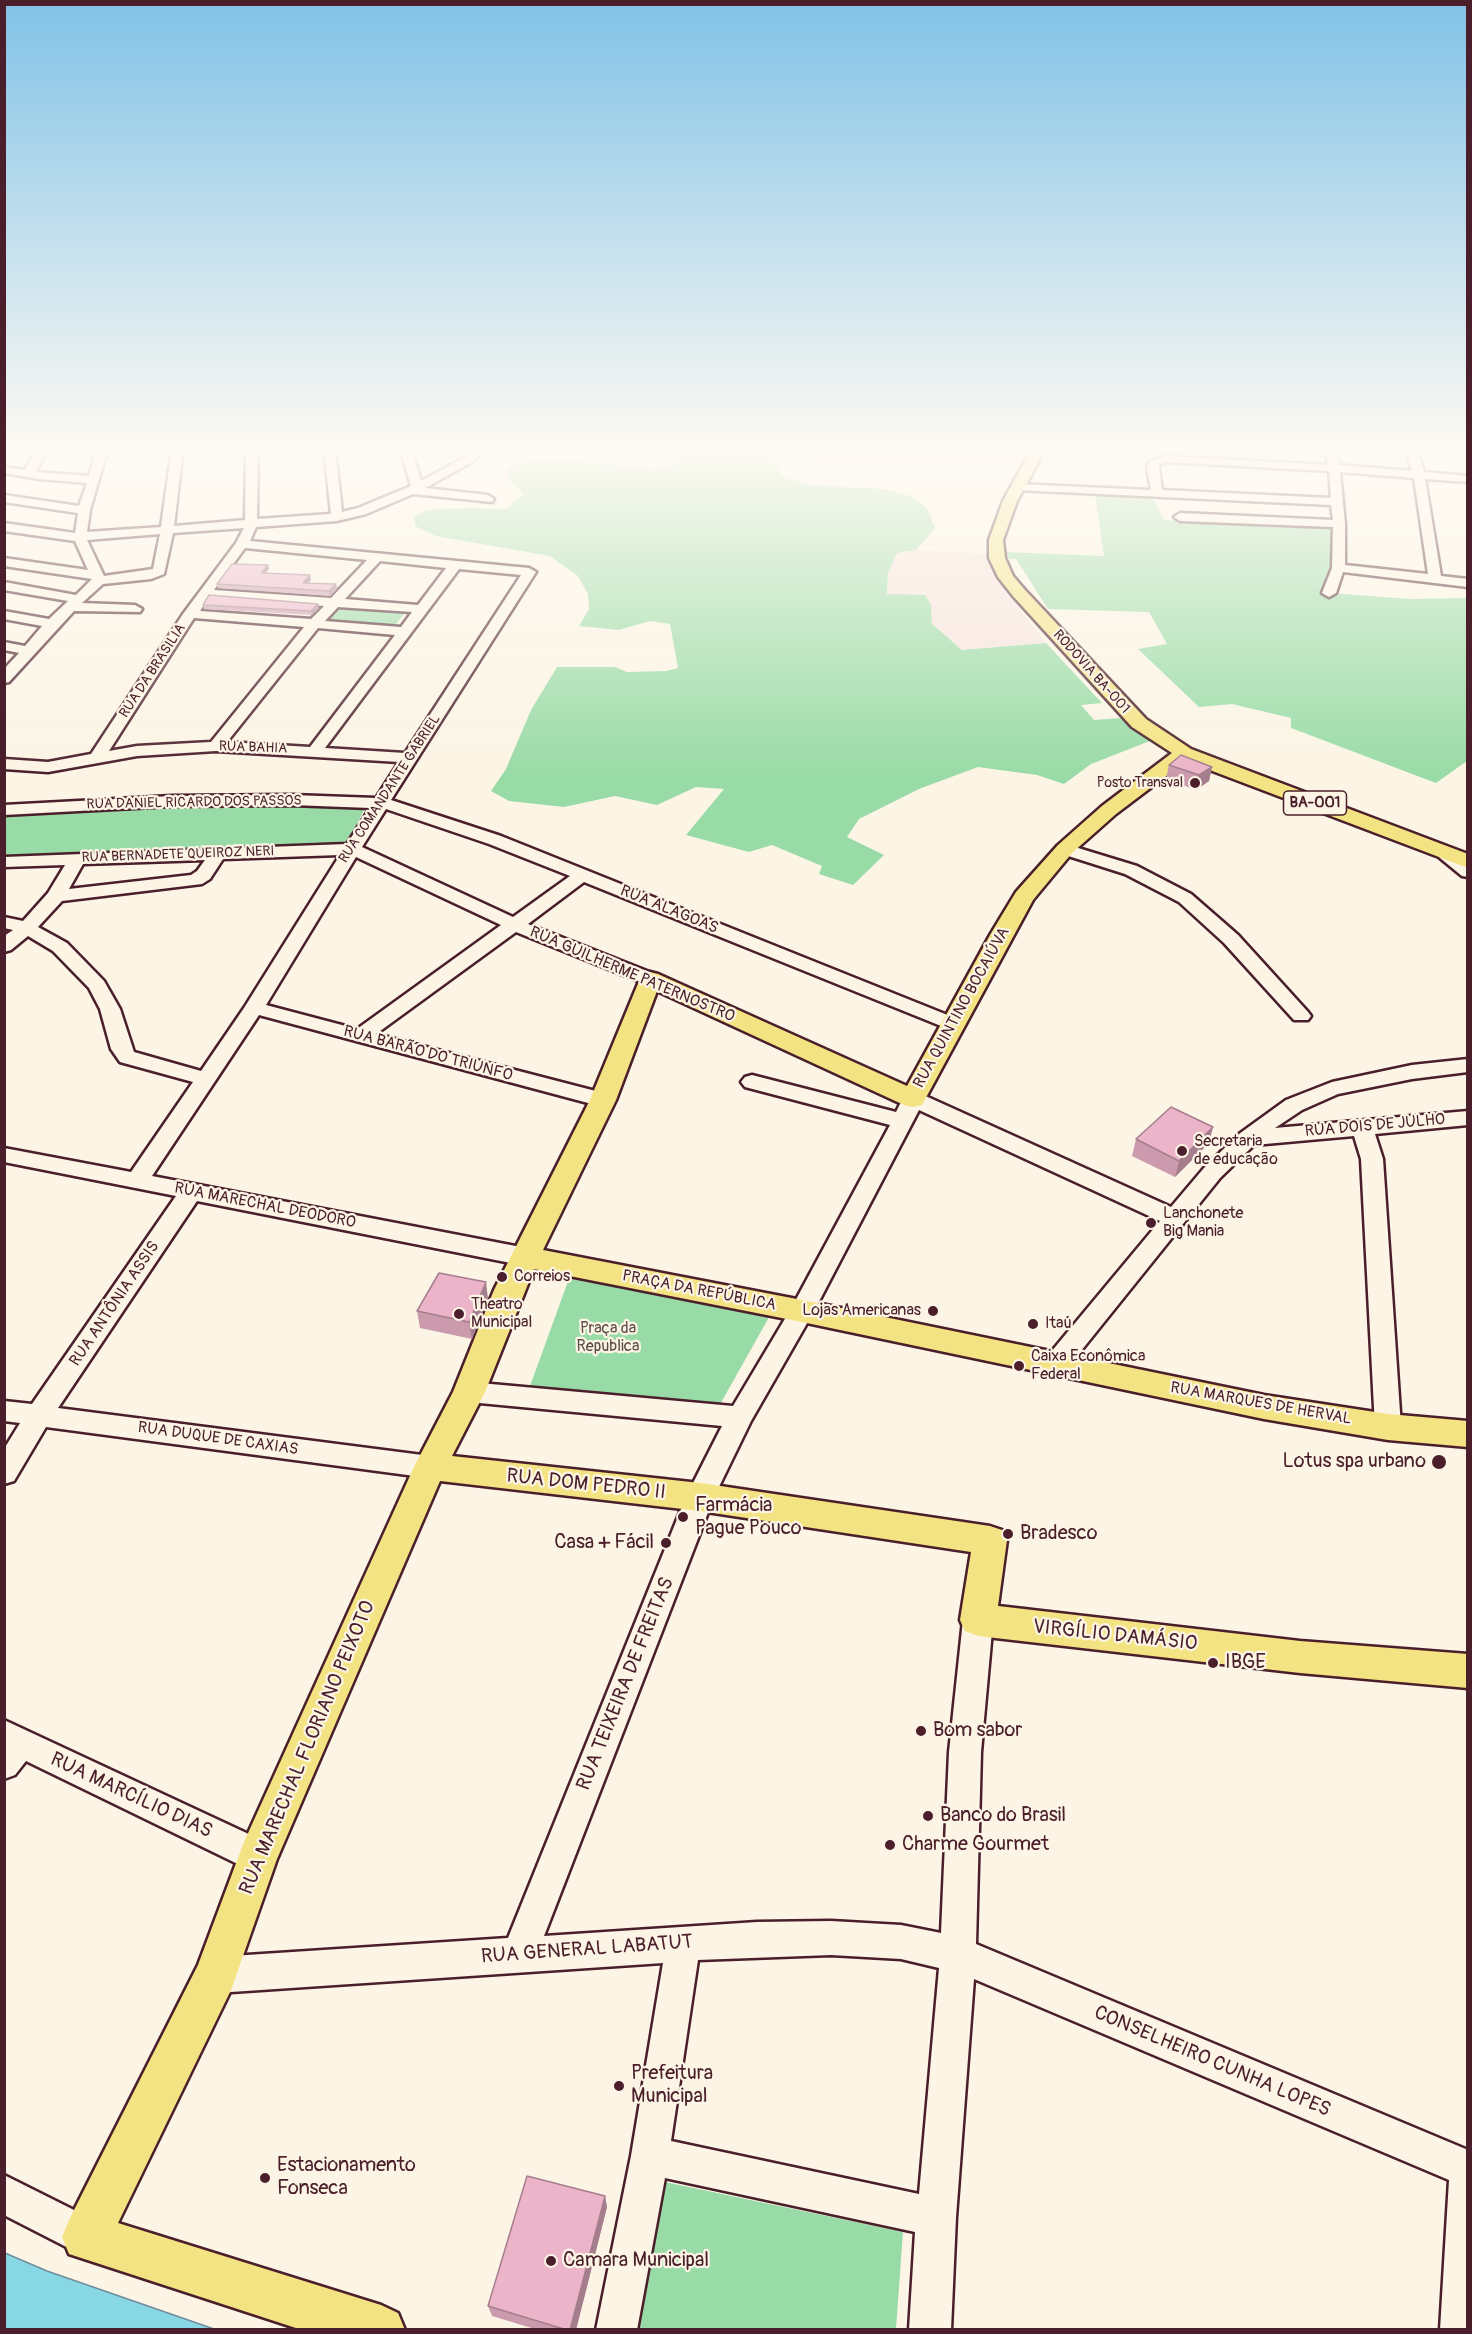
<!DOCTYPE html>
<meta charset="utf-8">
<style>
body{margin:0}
#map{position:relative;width:1472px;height:2334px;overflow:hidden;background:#fcf5e5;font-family:Pangolin,sans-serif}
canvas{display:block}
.frame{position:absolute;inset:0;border:6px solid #4a1f2b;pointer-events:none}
</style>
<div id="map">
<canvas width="1472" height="2334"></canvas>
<div class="frame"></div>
</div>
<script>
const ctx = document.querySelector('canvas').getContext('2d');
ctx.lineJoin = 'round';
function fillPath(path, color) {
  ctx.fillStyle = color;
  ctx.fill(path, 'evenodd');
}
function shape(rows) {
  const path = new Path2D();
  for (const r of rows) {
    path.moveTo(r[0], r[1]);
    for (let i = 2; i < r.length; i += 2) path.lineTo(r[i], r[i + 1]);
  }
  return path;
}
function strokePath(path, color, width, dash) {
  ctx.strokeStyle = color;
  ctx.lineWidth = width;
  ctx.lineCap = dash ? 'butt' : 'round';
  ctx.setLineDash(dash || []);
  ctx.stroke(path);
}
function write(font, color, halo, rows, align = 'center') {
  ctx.font = font + ' Pangolin,sans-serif';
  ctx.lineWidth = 4.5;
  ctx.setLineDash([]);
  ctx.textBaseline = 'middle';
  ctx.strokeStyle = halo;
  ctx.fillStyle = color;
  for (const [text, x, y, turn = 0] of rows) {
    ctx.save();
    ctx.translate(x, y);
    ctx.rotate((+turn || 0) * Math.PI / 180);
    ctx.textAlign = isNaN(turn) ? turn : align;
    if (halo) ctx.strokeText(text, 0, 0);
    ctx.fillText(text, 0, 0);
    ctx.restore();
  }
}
fillPath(shape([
 [814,448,1028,448,1017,466,815,465],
 [916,550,989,554,1017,606,1046,643,962,650,932,624,931,605,887,594,888,572,897,553]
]), '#f7e2dd');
fillPath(shape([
 [675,448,752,448,769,455,777,465,781,476,807,485,883,489,911,496,927,508,935,528,916,550,897,553,888,572,887,594,925,595,931,605,932,624,962,650,1046,643,1102,703,1081,705,1094,720,1120,718,1150,741,1091,764,1064,784,1037,775,978,767,919,789,859,819,847,837,884,855,853,885,819,874,822,866,772,845,749,852,686,835,724,789,696,787,657,805,615,796,564,807,509,801,491,791,506,769,531,710,557,667,615,667,627,672,666,671,678,668,670,624,650,621,619,630,579,626,589,609,588,594,578,576,550,556,436,536,415,526,414,516,427,510,467,508,506,509,524,494,507,477,509,468,524,461,562,459,650,469,671,467,679,458],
 [1095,494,1152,497,1164,520,1334,528,1331,593,1410,599,1466,598,1467,761,1436,783,1291,728,1291,718,1232,704,1199,707,1138,649,1167,644,1149,612,1048,609,1016,559,1009,559,1006,552,1104,556],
 [338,605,407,610,393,628,322,622],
 [245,803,366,806,348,842,341,845,5,860,5,813],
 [571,1273,772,1312,718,1408,530,1386],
 [660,2181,903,2232,896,2329,643,2330,629,2326]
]), '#99dba6');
const water = shape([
 [5,2253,47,2271,214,2329,5,2329,5,2253]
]);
fillPath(water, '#88d7e5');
strokePath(water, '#6f8d9b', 1.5);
const minor = shape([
 [37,448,48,448,36,472,89,476,97,448,108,448,90,510,87,532,161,527,172,448,183,448,174,526,245,520,246,448,258,448,257,519,331,514,324,448,335,448,342,512,358,508,411,486,400,448,411,448,421,481,464,458,469,453,469,448,480,448,481,454,472,462,425,488,488,495,494,499,492,502,413,494,366,514,337,521,256,527,250,541,529,568,536,572,391,800,501,836,960,1020,963,1024,960,1028,953,1030,946,1028,584,882,528,924,657,975,660,979,657,983,643,983,516,932,376,1034,611,1095,614,1100,611,1105,603,1107,259,1015,152,1176,526,1248,534,1251,538,1257,534,1263,526,1266,197,1201,58,1408,430,1456,440,1459,444,1467,440,1475,430,1478,46,1427,14,1481,4,1484,4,1449,20,1423,4,1421,4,1401,32,1404,176,1196,4,1162,4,1148,131,1172,193,1082,120,1062,111,1049,100,1009,89,988,53,951,28,936,11,950,4,952,4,936,13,930,4,928,4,917,23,921,48,893,65,865,4,867,4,857,347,844,370,808,292,805,172,806,4,815,4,805,172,796,292,795,376,798,399,762,216,751,137,756,48,772,4,769,4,759,48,762,91,754,183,614,236,543,244,528,173,533,164,574,151,579,103,584,82,603,135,605,142,609,140,612,74,611,9,682,4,683,4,669,19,653,4,650,4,642,25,646,42,626,4,619,4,611,49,619,68,601,4,590,4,582,76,595,92,579,4,566,4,558,88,570,75,541,4,531,4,523,75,533,78,513,4,502,4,495,79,506,87,483,39,479,4,473,4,467,25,470,37,448],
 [160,534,153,569,104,576,87,540,160,534],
 [245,548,367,560,331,598,214,590,245,548],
 [380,561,446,568,418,605,345,599,380,561],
 [459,569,521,575,405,753,325,748,459,569],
 [209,597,324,606,311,619,200,611,209,597],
 [338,607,412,612,401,627,325,621,338,607],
 [194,618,304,627,211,742,137,746,109,751,194,618],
 [318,628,395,635,310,747,227,742,318,628],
 [386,809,489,844,570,876,513,917,362,847,386,809],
 [340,855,244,1008,201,1071,134,1052,120,1009,104,981,67,943,38,927,62,901,202,884,210,879,223,859,340,855],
 [356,857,501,925,357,1029,266,1005,356,857],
 [205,860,197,871,191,875,69,889,83,864,205,860],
 [1325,448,1336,448,1339,465,1412,471,1407,455,1413,452,1419,455,1424,472,1468,476,1468,482,1425,479,1441,576,1468,579,1468,587,1343,572,1336,593,1329,597,1322,593,1332,568,1333,527,1180,521,1174,517,1180,513,1333,520,1331,505,1017,490,1011,487,1017,484,1151,490,1147,467,1149,462,1166,456,1328,465,1325,448],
 [1166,462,1329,471,1331,498,1162,490,1159,467,1160,464,1166,462],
 [1340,472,1414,478,1428,574,1345,565,1345,524,1340,472],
 [1065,844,1137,866,1191,894,1238,935,1308,1012,1311,1016,1308,1020,1294,1020,1224,943,1179,902,1125,874,1059,853,1056,849,1059,845,1065,844],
 [1446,849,1452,850,1468,863,1468,877,1462,876,1440,858,1437,854,1440,850,1446,849],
 [1468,1059,1468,1072,1412,1079,1338,1094,1302,1110,1275,1128,1468,1111,1468,1125,1375,1134,1383,1159,1401,1427,1397,1434,1388,1438,1379,1434,1375,1427,1361,1159,1354,1136,1254,1145,1220,1178,1064,1372,1055,1375,1046,1372,1042,1365,1046,1358,1160,1221,919,1110,814,1311,751,1421,714,1497,544,1936,757,1922,831,1921,901,1925,941,1933,949,1752,963,1620,967,1611,978,1607,989,1611,993,1620,981,1752,976,1944,1468,2150,1468,2330,1440,2330,1449,2180,974,1979,956,2217,951,2330,909,2330,915,2232,665,2178,637,2330,596,2330,631,2156,663,1963,216,1993,203,1988,198,1975,203,1962,216,1957,508,1938,686,1497,722,1426,469,1402,460,1399,456,1392,460,1385,469,1382,733,1406,792,1307,890,1125,745,1087,741,1082,745,1077,752,1075,896,1112,905,1094,913,1092,921,1094,1171,1207,1204,1168,1239,1134,1286,1100,1332,1082,1412,1065,1468,1059],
 [831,1955,901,1959,939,1968,919,2194,671,2141,698,1960,831,1955],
 [4,1720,270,1844,275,1856,270,1868,258,1873,246,1868,26,1761,15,1775,4,1779,4,1720],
 [4,2175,100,2223,106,2237,100,2251,86,2257,4,2215,4,2175]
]);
const major = shape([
 [1032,448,1046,448,1017,501,1003,540,1005,558,1013,576,1025,590,1146,719,1191,749,1468,854,1468,868,1186,761,1116,814,1072,853,1033,900,922,1105,913,1107,904,1105,657,991,616,1100,543,1250,802,1300,1264,1395,1388,1414,1468,1421,1468,1447,1388,1440,1264,1419,802,1322,534,1269,485,1392,452,1456,700,1483,990,1526,1002,1530,1007,1540,998,1606,1300,1641,1468,1654,1468,1688,1300,1673,978,1636,965,1631,960,1620,971,1552,700,1511,440,1481,277,1859,231,1990,118,2223,381,2305,398,2313,405,2330,302,2330,69,2254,62,2237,69,2220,198,1965,244,1842,414,1467,453,1392,494,1290,590,1100,642,974,650,972,658,974,907,1086,990,935,1016,892,1058,845,1102,806,1172,753,1132,727,1013,596,998,577,989,558,989,540,1003,501,1032,448]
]);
strokePath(minor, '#4a1f2b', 5);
strokePath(major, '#4a1f2b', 5);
fillPath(minor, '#fcf5e5');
fillPath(major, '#f4e382');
fillPath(shape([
 [268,565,269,569,265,573,311,580,308,583,336,584,337,589,330,596,218,588,217,584],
 [203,605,319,608,312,615,204,609],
 [1169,765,1212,767,1209,781,1196,790,1166,779],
 [1136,1139,1209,1143,1175,1177,1132,1156],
 [488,1299,472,1339,420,1328,417,1311],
 [605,2196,607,2207,576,2330,538,2330,492,2316,488,2306]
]), '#cb9bad');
fillPath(shape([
 [268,565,269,569,262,577,261,573],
 [310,575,311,580,304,587,303,583],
 [336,584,337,589,330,596,329,591],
 [318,604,319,608,312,615,311,611],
 [1212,767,1209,781,1196,790,1199,775],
 [1213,1127,1209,1143,1175,1177,1179,1161],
 [486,1282,488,1299,472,1339,469,1322],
 [605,2196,607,2207,576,2330,570,2330]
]), '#a57e8d');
const building = shape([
 [232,564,268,565,261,573,310,575,303,583,336,584,329,591,217,584,232,564],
 [209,595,318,604,311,611,203,605,209,595],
 [1181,755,1212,767,1199,775,1169,765,1181,755],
 [1171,1107,1213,1127,1179,1161,1136,1139,1171,1107],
 [439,1273,486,1282,469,1322,417,1311,439,1273],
 [527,2176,605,2196,570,2330,567,2330,488,2306,527,2176]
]);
fillPath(building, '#ecb4c9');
strokePath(building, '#a57e8d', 1.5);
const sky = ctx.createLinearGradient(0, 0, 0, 775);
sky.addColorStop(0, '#81c2e7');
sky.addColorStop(0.58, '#fefaf3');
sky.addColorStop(1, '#fefaf300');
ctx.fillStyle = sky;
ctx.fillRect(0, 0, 1472, 775);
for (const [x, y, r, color] of [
 [1195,783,6,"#4a1f2b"],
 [1182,1151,6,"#4a1f2b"],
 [1151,1223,6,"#4a1f2b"],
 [502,1277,6,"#4a1f2b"],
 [933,1311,6,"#4a1f2b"],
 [459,1314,6,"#4a1f2b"],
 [1033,1324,6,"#4a1f2b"],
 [1019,1366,6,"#4a1f2b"],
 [1439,1462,8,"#4a1f2b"],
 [683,1517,6,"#4a1f2b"],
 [1008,1534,6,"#4a1f2b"],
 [666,1543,6,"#4a1f2b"],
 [1213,1663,6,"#4a1f2b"],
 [921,1731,6,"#4a1f2b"],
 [928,1816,6,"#4a1f2b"],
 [890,1845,6,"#4a1f2b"],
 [619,2086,6,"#4a1f2b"],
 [265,2178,6,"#4a1f2b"],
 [551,2261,6,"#4a1f2b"]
]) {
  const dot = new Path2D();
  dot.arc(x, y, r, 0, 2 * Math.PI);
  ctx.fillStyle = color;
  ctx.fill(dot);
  strokePath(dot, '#fcf5e5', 2);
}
write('14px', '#4a1f2b', '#fcf5e5', [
 ["RUA DA BRASILIA",153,671,-57],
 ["RODOVIA BA-001",1091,672,48],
 ["RUA BAHIA",253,748,2],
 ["RUA COMANDANTE GABRIEL",390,789,-57],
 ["RUA DANIEL RICARDO DOS PASSOS",194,803,-1],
 ["RUA BERNADETE QUEIROZ NERI",178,855,-2]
]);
write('14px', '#4a1f2b', '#fcf5e5', [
 ["Posto Transval",1183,783]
], 'right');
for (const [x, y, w] of [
 [1315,803,63]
]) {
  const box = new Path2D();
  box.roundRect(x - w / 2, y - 12, w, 24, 4.5);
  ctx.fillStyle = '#fcf5e5';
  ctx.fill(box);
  strokePath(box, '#4a1f2b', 1.5);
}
write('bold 15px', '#4a1f2b', null, [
 ["BA-001",1315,803]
]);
write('16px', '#4a1f2b', '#fcf5e5', [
 ["RUA ALAGOAS",669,910,22],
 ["RUA GUILHERME PATERNOSTRO",632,975,23],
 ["RUA QUINTINO BOCAIÚVA",962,1008,-61],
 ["RUA BARÃO DO TRIUNFO",428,1054,15],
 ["RUA DOIS DE JULHO",1375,1126,-5],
 ["RUA MARECHAL DEODORO",265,1206,11],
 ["PRAÇA DA REPÚBLICA",699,1291,11],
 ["RUA ANTÔNIA ASSIS",115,1304,-56],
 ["RUA MARQUES DE HERVAL",1261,1404,10],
 ["RUA DUQUE DE CAXIAS",218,1439,8]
]);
write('16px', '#4a1f2b', '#fcf5e5', [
 ["Secretaria",1194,1142],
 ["de educação",1194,1160],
 ["Lanchonete",1163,1214],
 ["Big Mania",1163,1232],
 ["Correios",514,1277],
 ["Theatro",471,1305],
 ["Municipal",471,1323],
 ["Lojas Americanas",921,1311,"right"],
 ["Itaú",1045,1324],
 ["Caixa Econômica",1031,1357],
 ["Federal",1031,1375]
], 'left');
write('16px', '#5e4e4a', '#fcf5e5', [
 ["Praça da",608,1329],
 ["Republica",608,1347]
]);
write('20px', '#4a1f2b', '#fcf5e5', [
 ["Lotus spa urbano",1426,1462,"right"],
 ["Farmácia",695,1506],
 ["Pague Pouco",695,1529],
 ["Bradesco",1020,1534],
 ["Casa + Fácil",654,1543,"right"],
 ["IBGE",1225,1663],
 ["Bom sabor",933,1731],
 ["Banco do Brasil",940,1816],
 ["Charme Gourmet",902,1845],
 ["Prefeitura",631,2074],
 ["Municipal",631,2097],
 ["Estacionamento",277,2166],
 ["Fonseca",277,2189],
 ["Camara Municipal",563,2261]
], 'left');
write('20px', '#4a1f2b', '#fcf5e5', [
 ["RUA DOM PEDRO II",586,1485,6],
 ["VIRGÍLIO DAMÁSIO",1115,1636,6],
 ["RUA TEIXEIRA DE FREITAS",626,1684,-68],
 ["RUA MARECHAL FLORIANO PEIXOTO",308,1748,-67],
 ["RUA MARCÍLIO DIAS",131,1796,25],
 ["RUA GENERAL LABATUT",587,1950,-4],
 ["CONSELHEIRO CUNHA LOPES",1212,2062,23]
]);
</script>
